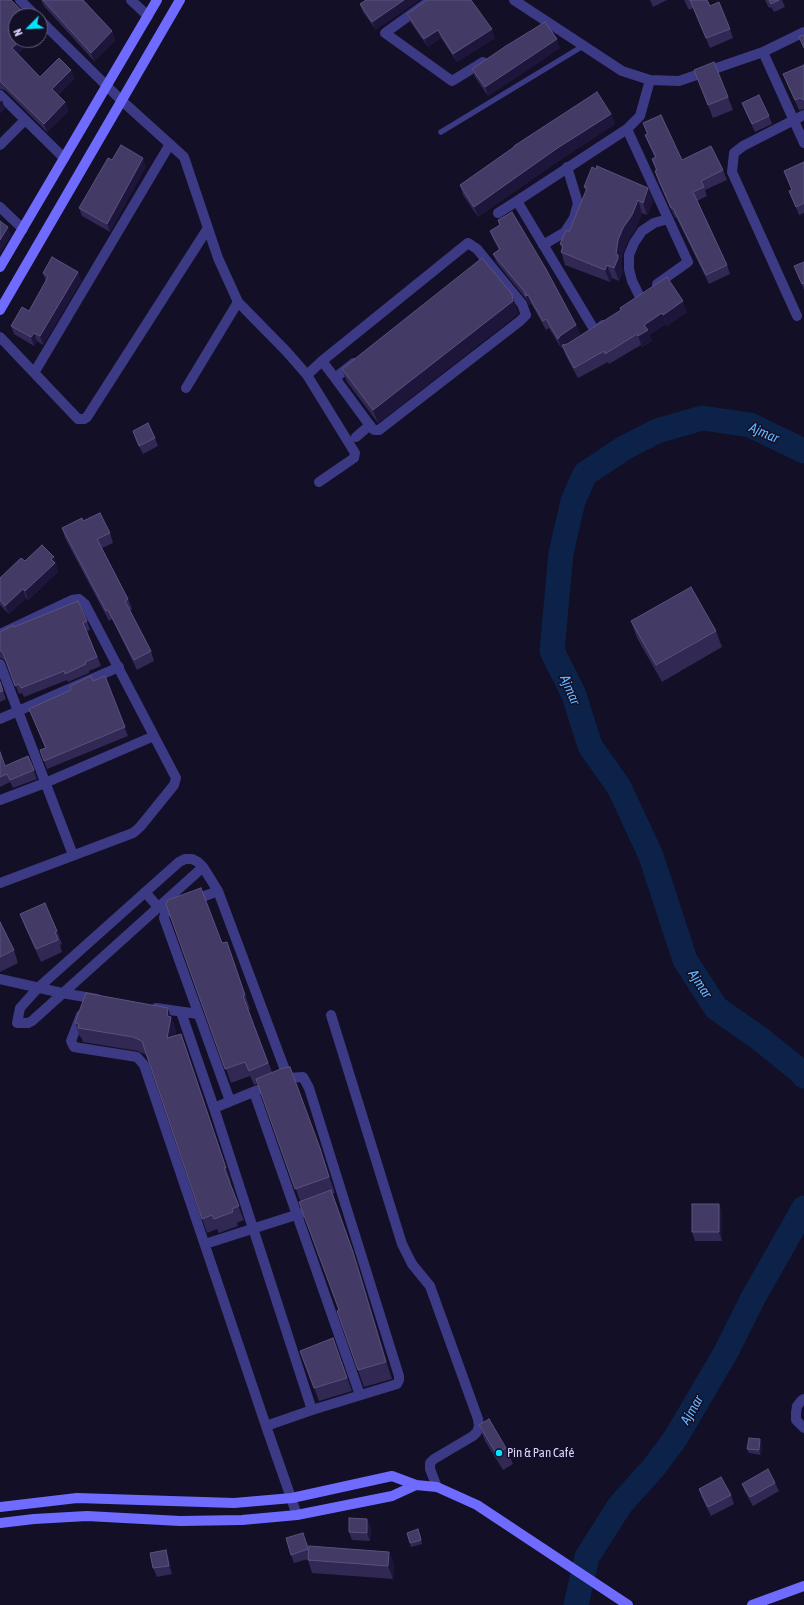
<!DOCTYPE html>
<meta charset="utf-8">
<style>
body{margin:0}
#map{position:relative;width:804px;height:1605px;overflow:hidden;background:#130f26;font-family:"Asap Condensed",sans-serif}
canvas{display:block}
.north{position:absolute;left:8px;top:8px;width:40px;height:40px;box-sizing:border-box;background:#130f26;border:1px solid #625e7d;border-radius:50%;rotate:246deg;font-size:11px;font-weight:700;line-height:16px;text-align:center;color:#d9d4ff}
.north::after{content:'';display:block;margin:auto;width:14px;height:18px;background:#00e5ff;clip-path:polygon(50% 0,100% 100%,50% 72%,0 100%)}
</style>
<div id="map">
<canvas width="804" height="1605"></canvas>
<div class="north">N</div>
</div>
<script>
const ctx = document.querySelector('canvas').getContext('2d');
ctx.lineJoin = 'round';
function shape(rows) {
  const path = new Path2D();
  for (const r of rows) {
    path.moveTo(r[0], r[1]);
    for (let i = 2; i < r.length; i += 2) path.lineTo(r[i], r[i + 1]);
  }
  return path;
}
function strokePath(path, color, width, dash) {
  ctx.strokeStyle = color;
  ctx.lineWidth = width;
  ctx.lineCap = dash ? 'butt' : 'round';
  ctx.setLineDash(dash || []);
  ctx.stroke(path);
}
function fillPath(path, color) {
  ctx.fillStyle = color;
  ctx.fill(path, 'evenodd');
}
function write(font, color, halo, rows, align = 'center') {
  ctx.font = font + ' "Asap Condensed",sans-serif';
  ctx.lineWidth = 3;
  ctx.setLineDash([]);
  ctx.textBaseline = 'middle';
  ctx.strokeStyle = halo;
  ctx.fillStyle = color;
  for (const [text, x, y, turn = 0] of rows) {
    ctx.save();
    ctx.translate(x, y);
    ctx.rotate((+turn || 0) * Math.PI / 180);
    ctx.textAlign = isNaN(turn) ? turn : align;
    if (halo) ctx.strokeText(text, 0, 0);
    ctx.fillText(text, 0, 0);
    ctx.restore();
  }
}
strokePath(shape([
 [804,451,750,425,702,418,657,431,624,448,585,474,573,501,561,553,552,651,574,695,590,746,619,787,651,856,685,960,716,1008,759,1038,801,1072,804,1076],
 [576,1605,587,1557,620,1505,654,1467,675,1439,726,1352,753,1298,804,1208]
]), '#0c2248', 25);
strokePath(shape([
 [441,132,583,46]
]), '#3d3a85', 5.5);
strokePath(shape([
 [20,0,36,16],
 [131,0,148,16],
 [431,0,385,33,452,81,483,62],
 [514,0,622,71,650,80,679,81,763,52,804,32],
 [40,20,121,100,184,157,218,258,238,302,287,352,307,375,355,453,354,458,319,482],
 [763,52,804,143],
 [650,80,640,116,627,129,688,262,657,284],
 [0,95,64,158],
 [0,145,25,120],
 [0,207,23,229],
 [498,213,517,201],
 [543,245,565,232,574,218,578,203,567,167],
 [640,297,632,281,629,269,629,255,634,243,642,231,654,223,668,219],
 [797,316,732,172,734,153,743,146,804,115],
 [603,325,595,331,517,201,627,129],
 [0,337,78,419,84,419,87,417,208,228],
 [322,361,335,378,354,363],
 [34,373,170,144],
 [307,375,322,361,468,243,477,249,522,304,526,315,520,321,379,430,374,430,371,427,335,378],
 [186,388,238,302],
 [356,437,370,425],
 [0,634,72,600,79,599,85,604,176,778,174,785,140,827,133,833,0,883],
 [0,664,73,855],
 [0,719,119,667],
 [0,800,45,783,154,736],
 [203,867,32,1021,28,1023,17,1023,20,1008,38,988,179,862,185,859,192,859,198,862,203,867,218,891],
 [145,892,158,907],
 [0,979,62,993,97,999],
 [156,1008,198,1014],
 [181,1012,214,1108,312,1410],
 [81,1015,71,1041,74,1047,137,1057,144,1065,266,1426],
 [331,1015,402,1244,412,1264,430,1286,478,1419,479,1426,477,1432,473,1436,434,1459,430,1463,430,1469,437,1487],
 [254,1092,360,1395],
 [230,1101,164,918,165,914,170,909,218,891,288,1078,303,1077,309,1088,399,1376,399,1380,397,1384,312,1410,266,1426,297,1515],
 [214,1108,258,1090],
 [205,1244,302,1213],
 [804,1399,801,1401,797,1406,796,1413,796,1420,804,1428]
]), '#3d3a85', 10);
strokePath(shape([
 [0,267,157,0],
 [0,310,180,0],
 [0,1507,77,1498,234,1503,292,1498,392,1476,416,1485,437,1487,477,1505,628,1605],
 [0,1523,34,1519,87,1516,180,1521,242,1520,297,1515,392,1496,416,1485],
 [752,1605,804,1586]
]), '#6f6bff', 10);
fillPath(shape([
 [0,0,18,54,40,77,71,70,74,79,58,95,65,102,68,111,47,132,5,90,0,89],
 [41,0,83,0,112,31,115,40,94,61,44,6],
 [366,0,376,30,363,12,360,4],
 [650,0,667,0,653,7],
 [684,0,707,0,710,6,730,29,733,38,710,48,693,8,689,10],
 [765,0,782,0,785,7,774,12,771,7,769,8],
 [407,14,495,38,457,62,441,38,428,47,411,23],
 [560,48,488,96,475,77,472,69],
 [804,65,804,109,799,110,787,84,783,74],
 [694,70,728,97,733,110,713,118],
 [742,103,769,116,772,124,755,132,745,111],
 [611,114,615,124,560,160,478,217,463,195,460,185],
 [643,123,682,160,723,170,727,180,705,190,707,196,697,201,727,265,730,274,709,284,676,217,675,218,658,181,655,171,656,171,652,159,655,158,649,145,645,135,647,135],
 [112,160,146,166,110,232,82,216,79,208],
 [804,162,804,213,799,215,789,191,792,190,784,171],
 [584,187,653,201,647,215,642,213,636,228,628,240,623,253,621,264,623,271,619,281,612,278,610,282,565,265,561,252,562,249,560,244,569,232,586,191],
 [498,220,576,325,580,334,563,345,567,344,621,310,620,308,687,312,667,326,666,324,649,335,652,341,642,347,641,345,609,364,608,362,578,378,566,356,562,346,561,348,549,328,546,330,531,303,529,305,527,300,497,263,493,254,499,250,493,239,490,231,500,225],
 [804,262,804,290,794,266],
 [78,272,81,281,43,345,37,341,34,346,14,334,11,326,29,311,46,282,43,273],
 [516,307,518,314,378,423,347,382,342,369],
 [133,431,155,438,158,446,143,454,136,440],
 [83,521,110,533,113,543,102,548,128,599,132,609,130,610,151,651,154,661,137,670,112,619,109,621,65,538,62,528],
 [25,561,57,566,56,567,58,572,28,600,26,598,9,614,0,605,0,578],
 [87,621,90,630,87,631,101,666,89,671,89,673,68,682,67,680,24,697,22,693,19,694,6,661,1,658,0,658,0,632,14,627],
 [631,621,716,631,722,647,662,682,637,638],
 [105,676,128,736,47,769,40,750,45,748,29,709],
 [0,682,6,699,0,702],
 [0,752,5,766,28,756,37,779,13,788,10,782,0,787],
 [166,904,222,943,227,942,250,1009,248,1010,272,1072,326,1165,335,1193,332,1194,359,1269,392,1379,364,1387,337,1311,339,1310,258,1083,254,1085,250,1076,231,1083],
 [20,914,57,931,62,944,60,945,62,952,41,962,25,927],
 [0,922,14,950,18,963,0,972],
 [173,1022,176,1031,175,1036,186,1048,229,1176,231,1182,229,1182,244,1220,237,1223,238,1226,219,1233,217,1229,207,1233,146,1055,138,1051,83,1042,81,1037,80,1037,75,1023],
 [719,1204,722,1213,722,1241,695,1241,692,1232],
 [333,1338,352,1391,319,1401,300,1351],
 [479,1425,506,1448,513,1464,503,1470,485,1441],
 [762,1443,761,1455,749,1453,747,1449],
 [775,1483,779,1491,753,1506,745,1492,742,1484],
 [699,1489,731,1495,734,1504,711,1516,702,1498],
 [367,1519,371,1528,370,1541,352,1540,349,1532],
 [420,1534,422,1544,411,1547,410,1543],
 [307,1542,309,1549,389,1552,394,1565,393,1579,312,1573,308,1560,308,1559,294,1563,291,1555],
 [166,1550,169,1559,172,1574,157,1577,153,1568]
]), '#312854');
fillPath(shape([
 [404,0,420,0,376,30,372,22],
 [492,29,495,38,457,62,453,54],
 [438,30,441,38,428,47,424,39],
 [112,31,115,40,94,61,91,53],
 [557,39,560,48,488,96,485,87],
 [21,40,32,40,15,57,12,48],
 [71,70,74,79,55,98,52,89],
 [2,100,5,109,0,114,0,102],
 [65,102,68,111,47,132,44,124],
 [611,114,615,124,560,160,478,217,474,207,556,149],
 [143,158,146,166,110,232,107,224],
 [648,188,653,201,647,215,643,203],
 [638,200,642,213,636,228,628,240,623,253,621,264,623,271,619,281,614,268,618,240,623,228],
 [8,227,11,236,0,254,0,240],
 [607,265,612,278,610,282,605,270],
 [78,272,81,281,43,345,40,336],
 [512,294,516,307,518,314,378,423,373,410],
 [528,295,531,303,529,305,526,296],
 [683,301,687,312,667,326,663,315],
 [662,313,666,324,649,335,652,341,642,347,638,336,644,325],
 [576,325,580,334,563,345,561,348,558,339,560,336],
 [34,333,37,341,34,346,31,337],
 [54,557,57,566,56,567,58,572,28,600,25,591],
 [23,589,26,598,9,614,5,606],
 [168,1008,176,1031,172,1052,167,1038,167,1016],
 [181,1034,186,1048,231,1182,226,1168],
 [320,1148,326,1165,335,1193,329,1177],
 [331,1190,359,1269,392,1379,386,1362],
 [719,1204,722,1213,722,1241,719,1232],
 [760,1439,762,1443,761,1455,759,1450],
 [367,1519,371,1528,370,1541,367,1533],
 [166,1550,169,1559,172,1574,169,1566],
 [389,1552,394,1565,393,1579,388,1566]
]), '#1d163a');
const building = shape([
 [0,0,11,0,27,16,16,16,16,40,21,40,12,48,40,77,59,58,71,70,52,89,65,102,44,124,1,82,0,81,0,0],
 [43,0,83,0,112,31,91,53,43,0],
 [366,0,404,0,372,22,360,4,366,0],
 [427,0,471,0,492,29,453,54,438,30,424,39,407,14,427,0],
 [690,0,707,0,710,6,719,2,730,29,706,38,690,0],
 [769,0,779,0,771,4,769,0],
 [545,22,557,39,485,87,472,69,506,46,545,22],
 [804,35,804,48,799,37,804,35],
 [714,62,728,97,708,105,694,70,714,62],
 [804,65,804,100,800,98,795,100,783,74,804,65],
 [597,92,611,114,556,149,474,207,460,185,514,147,514,146,597,92],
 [759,95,769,116,752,124,742,103,759,95],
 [661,115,682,160,711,146,723,170,701,181,704,187,693,192,727,265,706,275,673,208,671,208,655,171,657,170,652,159,656,157,645,135,648,134,643,123,661,115],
 [121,145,143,158,107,224,79,208,108,158,112,160,121,145],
 [804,162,804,203,796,207,789,191,792,190,784,171,804,162],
 [597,166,648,188,643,203,638,200,632,215,623,228,618,240,616,254,618,255,618,258,614,268,607,265,605,270,561,252,563,246,560,244,566,230,569,232,587,188,584,187,592,167,596,169,597,166],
 [512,212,546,269,576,325,560,336,558,339,546,319,543,321,528,295,526,296,524,291,493,254,500,249,490,231,500,225,498,220,512,212],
 [0,221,8,227,0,240,0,221],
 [52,257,78,272,40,336,34,333,31,337,11,326,22,307,29,311,48,277,43,273,52,257],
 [482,258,512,294,513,301,373,410,342,369,482,258],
 [804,262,804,283,802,284,794,266,804,262],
 [667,277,683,301,663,315,662,313,644,325,648,330,638,336,637,334,605,354,604,351,574,368,562,345,567,344,621,310,620,308,667,277],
 [148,423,155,438,139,446,133,431,148,423],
 [100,513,110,533,97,539,128,599,125,601,151,651,134,660,108,610,106,611,62,528,82,518,83,521,100,513],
 [42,545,54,557,51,559,55,563,25,591,23,589,5,606,0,600,0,578,21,558,25,561,42,545],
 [691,587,716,631,656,665,631,621,691,587],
 [78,601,87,621,83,623,97,657,85,662,86,664,65,674,64,671,21,688,19,684,15,686,3,653,0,650,0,632,13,625,14,627,78,601],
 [91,676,93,681,105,676,125,727,44,761,40,750,46,748,29,709,71,690,70,686,91,676],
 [0,682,3,691,0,692,0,682],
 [0,752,5,766,28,756,34,770,10,780,7,774,0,777,0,752],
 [201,888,222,943,227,942,245,995,243,996,268,1063,249,1071,245,1062,225,1069,166,904,168,900,201,888],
 [45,903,57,931,55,932,58,940,36,949,20,914,45,903],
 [0,922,14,950,0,957,0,922],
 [86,993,168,1008,167,1016,171,1017,167,1038,181,1034,224,1162,226,1168,224,1168,239,1206,232,1209,233,1212,214,1219,212,1215,202,1219,142,1041,133,1037,78,1028,79,1024,75,1023,76,1020,86,993],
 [290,1067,320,1148,329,1177,295,1189,256,1079,283,1068,290,1067],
 [331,1190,353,1252,386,1362,358,1370,337,1311,339,1310,299,1202,331,1190],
 [692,1204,719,1204,719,1232,692,1232,692,1204],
 [333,1338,347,1378,314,1388,300,1351,333,1338],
 [489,1419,506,1448,496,1453,479,1425,489,1419],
 [749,1438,760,1439,759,1450,747,1449,749,1438],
 [768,1469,775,1483,750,1497,742,1484,768,1469],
 [721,1477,731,1495,708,1507,699,1489,721,1477],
 [349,1518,367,1519,367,1533,349,1532,349,1518],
 [418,1529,421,1540,410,1543,407,1533,418,1529],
 [303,1533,308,1549,291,1555,286,1538,303,1533],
 [309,1546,389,1552,388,1566,308,1560,309,1546],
 [166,1550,169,1566,153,1568,150,1553,166,1550]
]);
fillPath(building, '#433a66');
strokePath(building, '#5a527e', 1);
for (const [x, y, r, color] of [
 [499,1453,4,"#00e5ff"]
]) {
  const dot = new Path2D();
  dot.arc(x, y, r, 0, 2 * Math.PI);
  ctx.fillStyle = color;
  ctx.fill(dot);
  strokePath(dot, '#130f26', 1.5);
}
write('13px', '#d9d4ff', '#130f26', [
 ["Pin & Pan Café",507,1453]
], 'left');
write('italic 14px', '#62b6ff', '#130f26', [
 ["Ajmar",764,433,24],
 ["Ajmar",570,690,67],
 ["Ajmar",700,984,57],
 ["Ajmar",692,1410,-60]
]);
</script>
